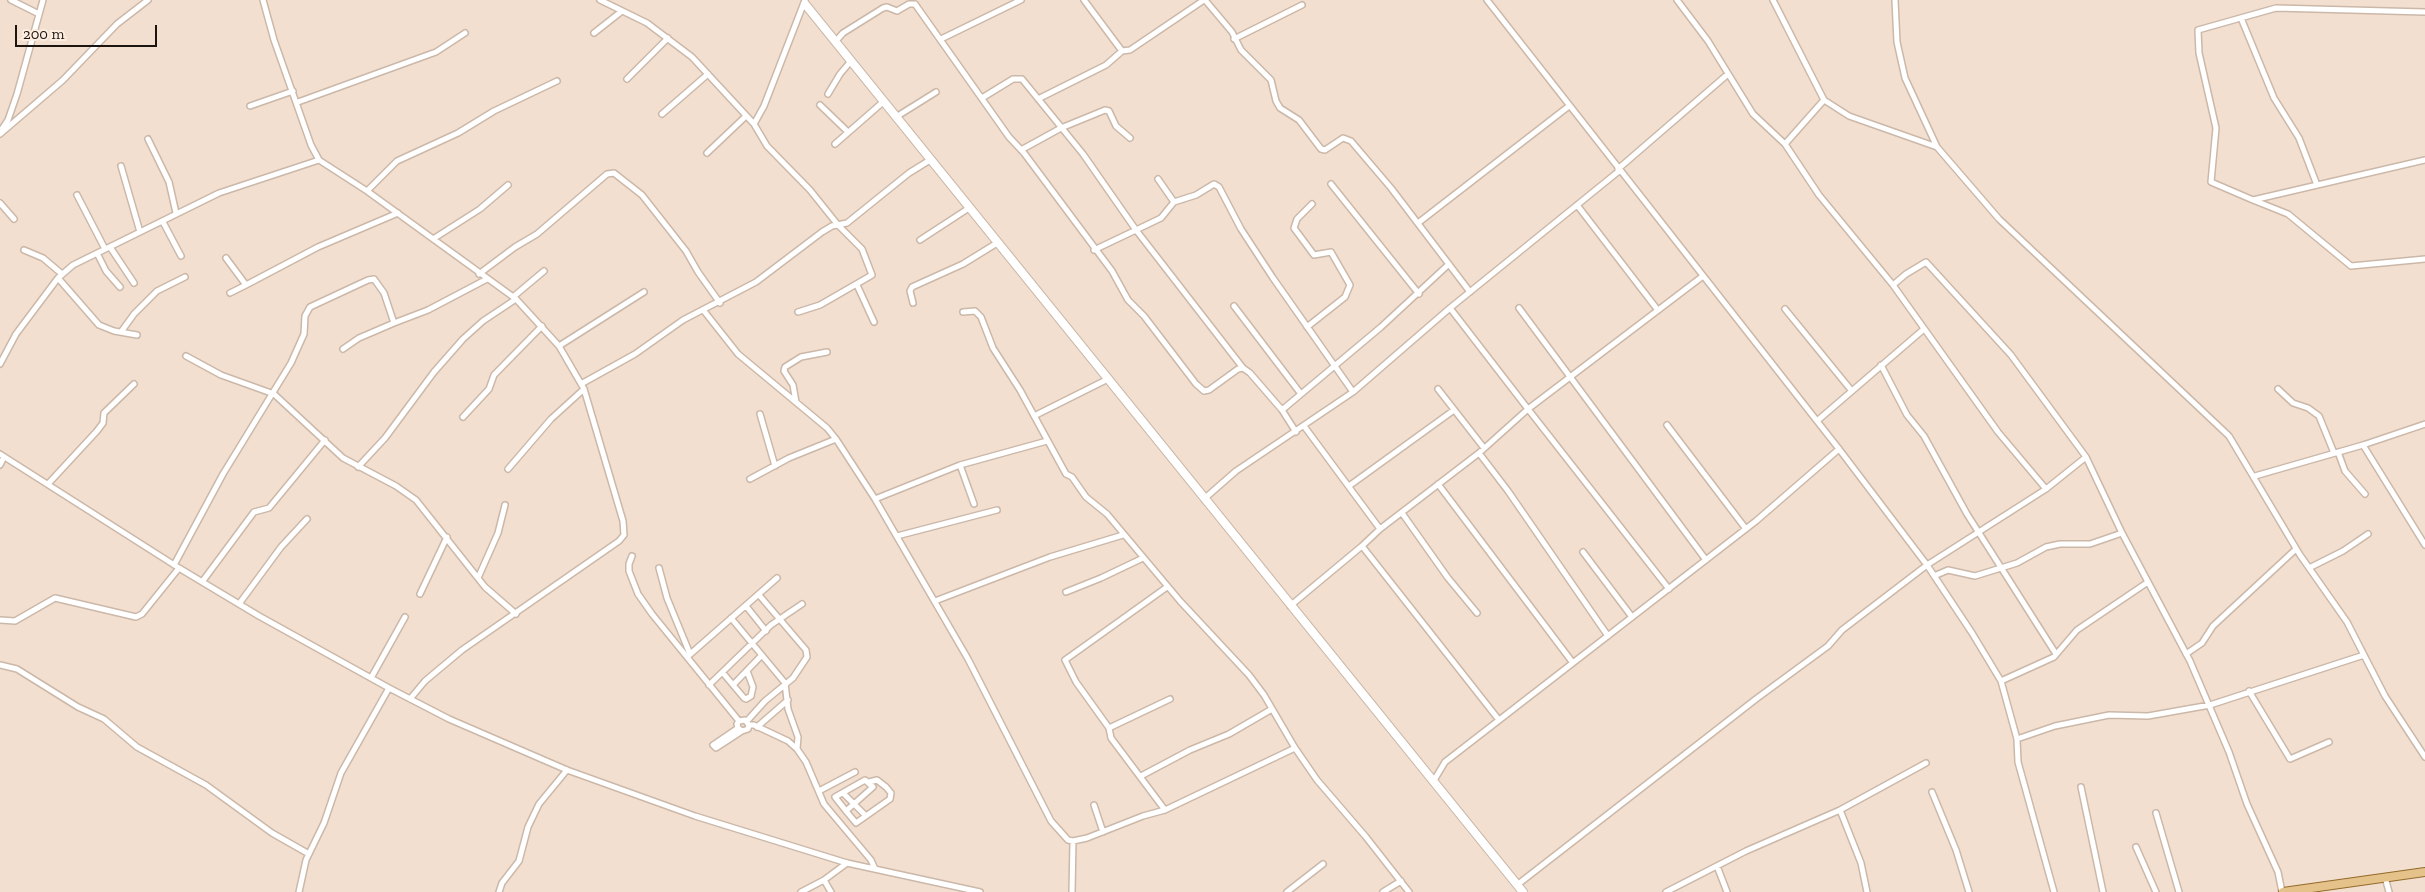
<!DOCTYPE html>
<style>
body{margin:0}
#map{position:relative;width:2425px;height:892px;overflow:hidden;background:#f3dfcf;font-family:"Zilla Slab",serif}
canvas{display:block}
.scale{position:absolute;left:15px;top:25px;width:142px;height:22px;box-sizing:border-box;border:2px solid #1b140f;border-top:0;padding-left:6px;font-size:15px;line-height:18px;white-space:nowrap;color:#1b140f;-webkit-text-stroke:4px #fdede0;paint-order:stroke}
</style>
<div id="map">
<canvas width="2425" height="892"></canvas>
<div class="scale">200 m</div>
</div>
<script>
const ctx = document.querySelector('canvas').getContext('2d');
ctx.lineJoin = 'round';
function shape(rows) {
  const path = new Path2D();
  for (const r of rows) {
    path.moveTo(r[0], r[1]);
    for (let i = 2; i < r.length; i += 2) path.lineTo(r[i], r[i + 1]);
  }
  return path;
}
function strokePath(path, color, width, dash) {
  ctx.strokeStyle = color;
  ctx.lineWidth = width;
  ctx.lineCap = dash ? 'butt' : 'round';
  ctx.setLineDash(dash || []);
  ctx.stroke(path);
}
const street = shape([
 [11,0,39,14],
 [263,0,274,40,311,145,319,160,367,191,516,299,559,346,584,389,623,521,624,535,619,541,462,650,425,681,410,699],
 [600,0,647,23,692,57,754,124,767,146,810,190,838,225,862,249,872,275,820,305,798,312],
 [1084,0,1122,51,1130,50,1204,0],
 [1205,0,1232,32,1241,50,1271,80,1276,101,1280,108,1299,120,1321,149,1325,150,1343,138,1351,141,1391,188,1470,292],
 [1487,0,1839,449,1927,565,1972,633,2001,681,2017,739,2018,762,2054,892],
 [1677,0,1708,41,1753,114,1785,144],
 [1773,0,1824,100,1849,116,1937,147],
 [1895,0,1897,42,1905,78,1937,147,1999,219,2229,436,2300,555,2347,622,2385,696,2425,757],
 [2425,12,2276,8,2198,30,2199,53,2216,128,2211,182,2253,200,2425,160],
 [2241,18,2274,98,2299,138,2317,185],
 [594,33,622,11],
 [941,39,1021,0],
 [1234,39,1302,5],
 [835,42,843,33,883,8,887,7,897,11,909,4,915,4,1009,137,1024,153,1112,271,1128,300,1144,316,1196,384,1204,391,1209,390,1238,369,1243,368,1250,373,1282,410,1296,432],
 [627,79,668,38],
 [828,94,840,74,851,61],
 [982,98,1013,79,1022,79,1083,154,1136,230,1161,218,1174,202,1158,179],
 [1038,99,1106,65,1122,51],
 [1824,100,1785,144,1819,195,1893,285,1906,274,1926,262,2011,355,2086,457,2122,533,2190,661,2229,752,2247,804,2278,872,2282,892],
 [298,102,436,52,465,33],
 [820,105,848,132],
 [250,106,293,91],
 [662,114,708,74],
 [896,117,936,92],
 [754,124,764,106,805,0],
 [0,132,8,120,17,94,43,0],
 [0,134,63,80,117,24,148,0],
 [148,139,169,182,176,213],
 [835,144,883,102],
 [1021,150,1061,128,1105,110,1109,111,1116,126,1130,138],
 [707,153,746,116],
 [121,166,140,232],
 [1618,169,1728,74],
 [1331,184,1419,294],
 [367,191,397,161,458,133,494,111,557,81],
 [77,195,105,249],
 [2253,200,2288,214,2351,266,2425,259],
 [1174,202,1196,195,1214,184,1219,187,1241,229,1273,278,1353,392],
 [0,203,14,219],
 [1577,205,1657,309],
 [163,222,181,256],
 [1418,223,1569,106],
 [433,239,480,209,508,185],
 [920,240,969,208],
 [110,247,134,283],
 [24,250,43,258,62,274],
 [1094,250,1136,230,1243,368],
 [97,253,106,271,120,287],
 [226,258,246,285,318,247,398,213],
 [479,274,515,247,537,234,607,174,614,173,642,195,686,251,698,272,720,303],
 [58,278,99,325,114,331,137,335],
 [857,285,874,322],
 [1893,285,1998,432,2046,489],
 [230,293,246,285],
 [513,297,544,271],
 [913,303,910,291,912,287,963,264,997,243],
 [1234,306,1301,394],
 [1519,308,1706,560],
 [1785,309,1851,390],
 [704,311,738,354,827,428,836,439,875,499,968,659,1051,821,1068,840,1073,841,1087,838,1143,816,1165,810,1295,748],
 [963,312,975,311,981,317,993,348,1020,390,1066,474,1072,477,1086,497,1107,514,1180,601,1249,675,1264,695,1295,748,1317,780,1366,837,1409,892],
 [1307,327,1345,297,1350,285,1331,252,1314,255,1294,228,1297,219,1312,204],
 [121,332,134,314,157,291,185,277],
 [559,346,644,292],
 [343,349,359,338,394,323],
 [186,356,221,375,274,394,343,458,396,486,416,500,485,587,516,614],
 [0,364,16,334,58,278,73,265,219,193,319,160],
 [1881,365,1907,415,1924,436,1967,514,2056,654],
 [581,384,635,354,683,320,756,282,822,232,832,226,847,223,909,173,930,160],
 [1438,389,1484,448],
 [2278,389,2293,403,2308,408,2319,416,2334,453],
 [796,402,793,385,784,371,785,367,801,357,827,352],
 [1282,410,1381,327,1449,264],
 [760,414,775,466],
 [1034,416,1108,379],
 [463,417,489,389,494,375,542,326],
 [1817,421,1924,329],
 [1667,425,1746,529],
 [1304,426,1380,529],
 [2363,445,2425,545],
 [2338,452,2345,471,2365,494],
 [1479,453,1508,491,1608,636],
 [0,454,179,568,259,616,389,688,449,719,567,770,695,816,847,863,980,892],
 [0,465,4,457],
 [960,465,974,504],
 [358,467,385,438,434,372,463,339,483,321,516,299],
 [508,469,551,419,584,389],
 [2255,476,2363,445,2425,424],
 [750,479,789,458,836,439],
 [48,484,97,431,103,423,104,413,134,384],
 [1438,484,1573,663],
 [1349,486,1454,410],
 [875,499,960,465,1047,441],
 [1204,499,1236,471,1353,392,1450,308,1619,171],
 [1402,513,1448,578,1477,613],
 [897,536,997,510],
 [1362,546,1380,529,1479,453,1528,409,1450,308],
 [1583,552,1632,617],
 [632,556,629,564,629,571,638,594,652,614,739,721],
 [174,565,223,474,291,363,304,334,305,316,310,307,368,280,374,279,384,293,394,323,428,310,487,279],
 [659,568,667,598,690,654],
 [2309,568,2343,551,2368,534],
 [1934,576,1948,570,1975,576,2017,563,2046,547,2060,544,2090,544,2122,533],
 [478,578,498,533,505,505],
 [202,582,254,512,269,508,325,440],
 [1669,589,1528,409,1703,276],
 [1066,592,1101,578,1143,558],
 [420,594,447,537],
 [935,601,1050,557,1123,535],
 [239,604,281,547,307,519],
 [746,606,766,631],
 [1290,606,1362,546,1499,720],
 [731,618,785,683,788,709,798,737,797,749],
 [0,620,15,621,55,598,136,617,142,614,179,568],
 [2186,654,2202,643,2213,626,2296,549],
 [687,657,777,578],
 [0,665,17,669,78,707,104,719,137,747,206,785,272,833,309,854],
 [747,671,753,687,751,696],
 [723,673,744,698,746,699,751,696],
 [371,678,405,617],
 [2001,681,2054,657,2077,630,2148,582],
 [709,685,771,625,802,604],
 [733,685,761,656],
 [2249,691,2290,759,2329,742],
 [747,721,765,701,793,678,807,657,806,650,759,595],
 [749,725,748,729,742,731,738,728,737,724,739,721,745,720,749,725,754,725,788,741,797,749,806,762,824,804,871,860,875,869],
 [757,727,788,700],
 [738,728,713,745,716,748,742,731],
 [1109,728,1170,699],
 [2017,739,2055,726,2109,715,2148,716,2210,705,2364,655],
 [1141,776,1190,750,1229,734,1272,709],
 [1433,782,1445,762,1756,521,1839,449],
 [2081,787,2103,892],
 [819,791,855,772],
 [1932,792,1956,850,1969,892],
 [843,793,866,816],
 [1094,805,1103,832],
 [1165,810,1111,738,1109,728,1076,682,1065,660,1167,587],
 [1840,810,1861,863,1867,892],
 [846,811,873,787,865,780,835,797,846,811,856,823,890,799,891,793,886,787,877,780,869,782],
 [2156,813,2179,892],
 [2136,847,2156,892],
 [1717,866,1727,892],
 [2385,877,2389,892],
 [824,880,831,892],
 [1517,885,1756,699,1828,646,1842,630,1927,565,2046,489,2086,457],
 [299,892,306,860,324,823,341,773,389,688],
 [499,892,502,883,519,861,528,827,539,804,567,770],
 [801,892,824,880,847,863],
 [1072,892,1073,841],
 [1287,892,1323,864],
 [1383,892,1401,881],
 [1666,892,1746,851,1840,810,1926,763]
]);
const secondary = shape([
 [805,4,1523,892]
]);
const primary = shape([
 [2283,892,2425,872]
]);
strokePath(street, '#cbb8a9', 8);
strokePath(secondary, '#cbb8a9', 10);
strokePath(primary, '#936a2b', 10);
strokePath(street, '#fff', 5);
strokePath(secondary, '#fff', 8);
strokePath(primary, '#e5c289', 8);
</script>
